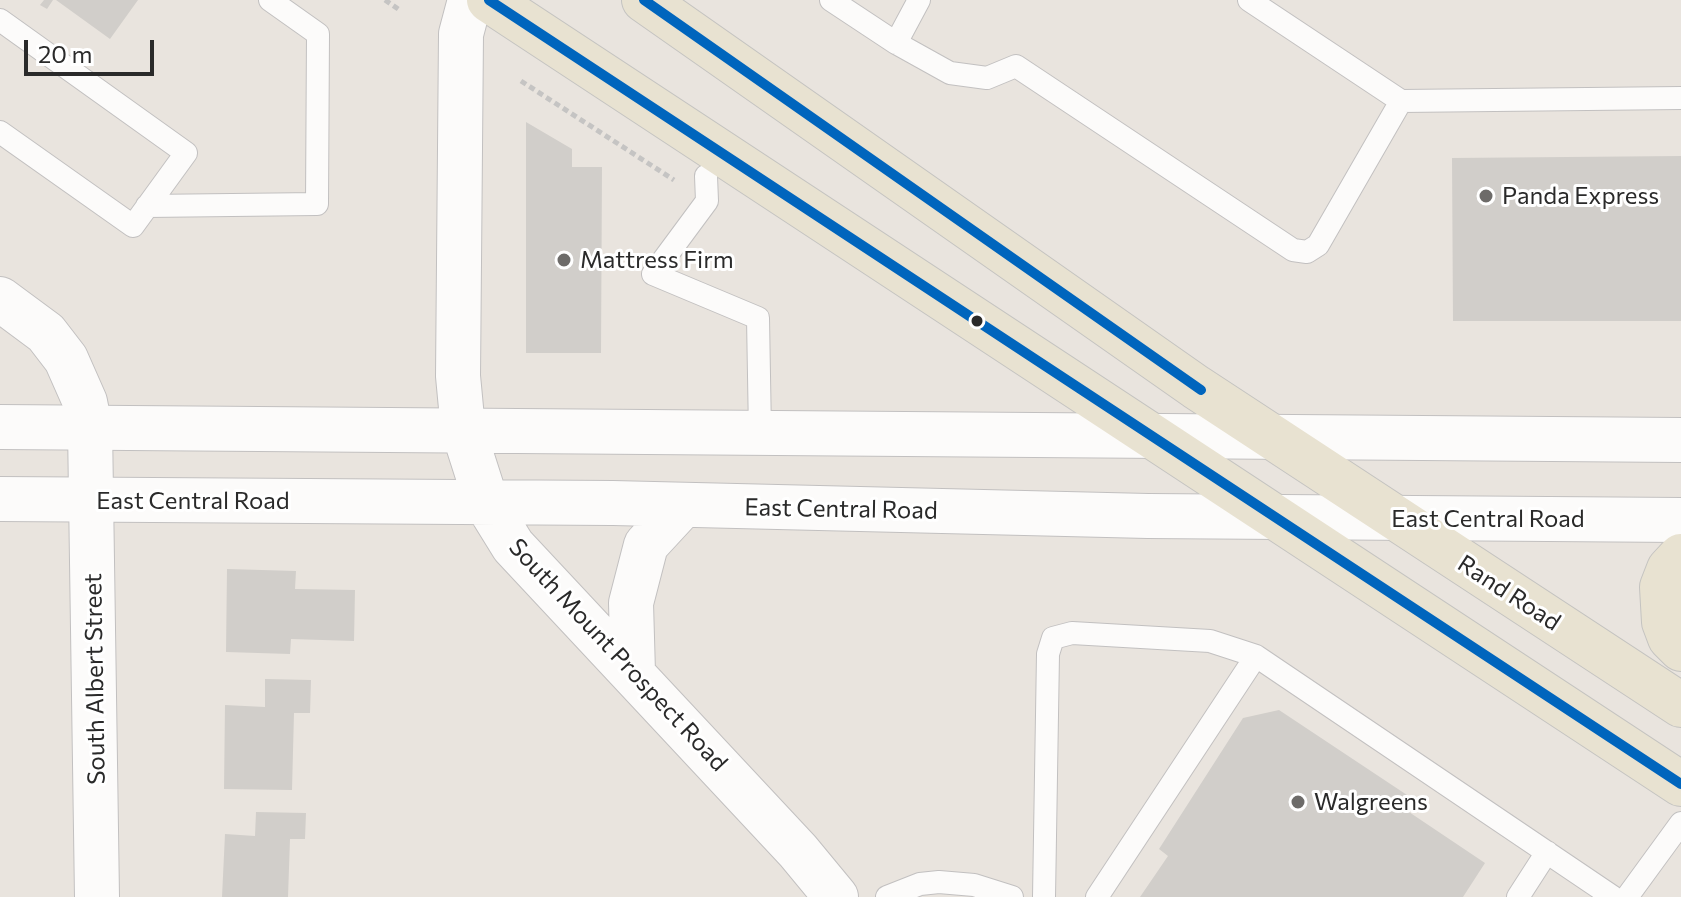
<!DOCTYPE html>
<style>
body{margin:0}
#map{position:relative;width:1681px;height:897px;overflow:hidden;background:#e9e4de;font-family:Commissioner,sans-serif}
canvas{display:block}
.scale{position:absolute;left:24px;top:40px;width:130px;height:36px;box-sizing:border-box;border:4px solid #2a2a2a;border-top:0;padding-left:10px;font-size:24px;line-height:28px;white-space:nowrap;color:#2a2a2a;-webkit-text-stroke:6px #fff;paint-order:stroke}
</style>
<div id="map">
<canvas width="1681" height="897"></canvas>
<div class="scale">20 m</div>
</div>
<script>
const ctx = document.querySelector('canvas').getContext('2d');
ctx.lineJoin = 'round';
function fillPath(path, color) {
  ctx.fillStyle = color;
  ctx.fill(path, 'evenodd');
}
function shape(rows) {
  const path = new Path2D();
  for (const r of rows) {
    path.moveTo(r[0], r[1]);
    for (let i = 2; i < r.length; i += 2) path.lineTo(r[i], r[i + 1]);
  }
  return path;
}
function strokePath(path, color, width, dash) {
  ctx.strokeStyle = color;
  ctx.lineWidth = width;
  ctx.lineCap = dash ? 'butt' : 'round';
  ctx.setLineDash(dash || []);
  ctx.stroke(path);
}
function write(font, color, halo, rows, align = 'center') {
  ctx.font = font + ' Commissioner,sans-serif';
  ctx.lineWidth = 6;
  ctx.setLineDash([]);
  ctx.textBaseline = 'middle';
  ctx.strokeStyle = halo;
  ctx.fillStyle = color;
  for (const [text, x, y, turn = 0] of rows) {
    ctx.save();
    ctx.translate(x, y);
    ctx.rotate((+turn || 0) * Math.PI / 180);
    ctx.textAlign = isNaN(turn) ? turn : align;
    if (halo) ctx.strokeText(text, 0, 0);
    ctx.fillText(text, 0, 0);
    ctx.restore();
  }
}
fillPath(shape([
 [44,0,53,0,47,9,40,5],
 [56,0,138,0,110,39],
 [526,122,572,149,572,167,602,167,601,353,526,353],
 [1681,156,1681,321,1453,321,1452,158],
 [227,569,296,571,295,589,355,590,354,641,291,639,290,654,226,652],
 [265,679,311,680,310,713,294,713,292,790,224,789,225,705,265,707],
 [1279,710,1410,797,1403,808,1485,863,1463,897,1140,897,1168,856,1159,849,1243,718],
 [256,812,306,813,305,839,290,839,288,897,222,897,225,834,255,836]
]), '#d1ceca');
const service = shape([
 [831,0,896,43,919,0],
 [1249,0,1401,101,1681,98],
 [0,20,186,153,133,226,0,132],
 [896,43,950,73,987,78,1016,66,1293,250,1307,252,1318,245,1401,101],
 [706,176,707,201,653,274,758,318,760,433],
 [147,206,317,204,318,34,270,0],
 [887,897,920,884,939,882,974,885,1012,897],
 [1044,897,1048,654,1053,638,1072,633,1210,641,1256,656,1613,897],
 [1097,897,1256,656],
 [1518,897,1547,852],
 [1627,897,1681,823]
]);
const minor = shape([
 [0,299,46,333,66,359,85,402,90,427,97,897]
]);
const secondary = shape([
 [470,0,461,34,458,376,463,429,487,504,513,546,798,851,836,897],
 [0,427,1681,440],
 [0,499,613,503,1148,516,1681,520],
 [633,673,631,603,646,545,683,505]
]);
const primary = shape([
 [489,0,1681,784],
 [644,0,1196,387,1681,705],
 [1681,556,1669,569,1662,587,1664,622,1670,638,1681,649]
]);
strokePath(service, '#c2c0c0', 24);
strokePath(minor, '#c2c0c0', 46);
strokePath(secondary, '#c2c0c0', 46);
strokePath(primary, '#c4c3c0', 46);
strokePath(shape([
 [385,0,401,11],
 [521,81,674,180]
]), '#c5c4c3', 5, [6, 4]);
strokePath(service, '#fcfbfa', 22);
strokePath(minor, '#fcfbfa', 44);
strokePath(secondary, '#fcfbfa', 44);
strokePath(primary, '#e8e2d1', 44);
strokePath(shape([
 [489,0,1681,784],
 [644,0,1201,390]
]), '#0065bd', 10);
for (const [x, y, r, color] of [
 [1486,196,8,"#6d6b69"],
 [564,260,8,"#6d6b69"],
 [977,321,7,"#2a2a2a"],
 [1298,802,8,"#6d6b69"]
]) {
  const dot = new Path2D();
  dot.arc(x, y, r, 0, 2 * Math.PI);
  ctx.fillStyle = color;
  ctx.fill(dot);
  strokePath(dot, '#fff', 3);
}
write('24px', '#2a2a2a', '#fff', [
 ["Panda Express",1502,196],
 ["Mattress Firm",580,260],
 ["Walgreens",1314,802]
], 'left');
write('24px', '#2a2a2a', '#fff', [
 ["East Central Road",193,501],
 ["East Central Road",841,509,1],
 ["East Central Road",1488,519],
 ["Rand Road",1509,593,33],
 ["South Mount Prospect Road",618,655,47],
 ["South Albert Street",95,679,-91]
]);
</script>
